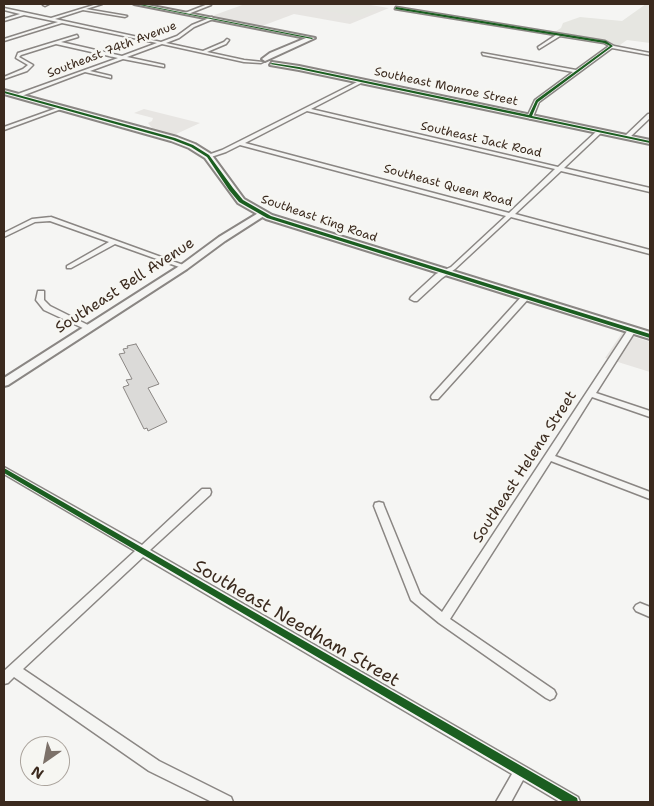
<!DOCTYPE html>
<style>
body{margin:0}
#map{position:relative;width:654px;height:806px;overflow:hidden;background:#f5f5f3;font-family:"Shantell Sans",sans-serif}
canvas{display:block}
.frame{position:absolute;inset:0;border:5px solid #3b2a1e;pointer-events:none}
.north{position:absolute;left:20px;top:736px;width:50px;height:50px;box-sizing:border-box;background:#f6f6f2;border:1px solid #aba49d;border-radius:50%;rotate:213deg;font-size:14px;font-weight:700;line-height:20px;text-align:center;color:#3b2a1e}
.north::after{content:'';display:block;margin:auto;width:18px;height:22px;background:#7c7169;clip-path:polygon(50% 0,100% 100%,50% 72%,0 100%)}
</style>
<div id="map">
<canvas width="654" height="806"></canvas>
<div class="frame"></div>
<div class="north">N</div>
</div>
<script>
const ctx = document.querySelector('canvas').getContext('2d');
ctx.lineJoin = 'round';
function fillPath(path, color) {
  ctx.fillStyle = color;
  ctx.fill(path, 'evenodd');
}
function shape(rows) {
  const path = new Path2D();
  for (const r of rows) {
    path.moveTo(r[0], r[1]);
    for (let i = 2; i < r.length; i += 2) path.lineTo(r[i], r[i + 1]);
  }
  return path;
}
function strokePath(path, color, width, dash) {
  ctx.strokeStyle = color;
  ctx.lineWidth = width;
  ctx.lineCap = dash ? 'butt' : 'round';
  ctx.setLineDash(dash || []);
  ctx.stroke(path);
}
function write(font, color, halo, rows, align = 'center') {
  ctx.font = font + ' "Shantell Sans",sans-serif';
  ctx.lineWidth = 5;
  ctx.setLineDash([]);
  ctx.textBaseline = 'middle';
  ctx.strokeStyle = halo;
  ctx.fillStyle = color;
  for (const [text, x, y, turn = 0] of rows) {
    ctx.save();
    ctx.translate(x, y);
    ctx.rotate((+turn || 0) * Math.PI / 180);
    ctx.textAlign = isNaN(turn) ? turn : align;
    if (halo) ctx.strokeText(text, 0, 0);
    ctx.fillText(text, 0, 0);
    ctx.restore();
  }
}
fillPath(shape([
 [245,4,364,4,389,8,350,24,294,14,262,26,209,17],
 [144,109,200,123,174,135,150,129,152,128,148,123,152,121,153,118,134,113],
 [622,333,650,342,650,372,605,358]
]), '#e7e5e2');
fillPath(shape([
 [329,4,348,4,378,9,360,17,316,9],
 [646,4,650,4,650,43,627,40,617,47,610,43,553,33,561,28,563,23,580,17,622,21]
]), '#e6e6e1');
const building = shape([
 [136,344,159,384,148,388,167,422,148,431,147,428,144,429,123,387,129,385,126,380,132,379,119,354,125,353,123,349,128,348,127,346,136,344]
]);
fillPath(building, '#dbdad8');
strokePath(building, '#8a8683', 1);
const minor = shape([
 [45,4,49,4,45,6,43,5,45,4],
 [97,4,102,4,86,9,127,16,125,17,83,10,55,19,161,42,177,36,192,25,212,17,213,19,194,27,179,38,166,43,203,51,224,42,227,39,229,40,226,44,207,52,244,60,263,62,261,63,244,62,162,44,127,57,164,65,164,67,123,59,90,71,111,76,111,78,85,72,19,97,15,97,15,95,118,58,56,44,21,55,19,57,33,65,27,71,4,79,4,77,23,69,28,65,16,58,18,53,77,35,78,37,61,42,122,56,157,43,62,23,4,41,4,39,58,22,24,15,4,21,4,19,20,14,4,10,4,8,51,18,97,4],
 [208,4,211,5,188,14,185,13,208,4],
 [396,7,605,41,614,46,650,53,650,55,612,48,539,102,533,117,530,119,527,117,535,100,573,72,483,55,482,53,576,70,609,46,604,43,560,36,539,49,538,47,556,35,395,9,396,7],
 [361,80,363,82,311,109,558,167,598,130,602,130,602,132,564,168,650,188,650,192,561,171,515,214,650,250,650,254,511,217,455,269,442,278,417,301,414,301,410,299,411,297,436,274,451,267,506,216,240,145,226,152,208,158,205,156,222,150,361,80],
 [307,111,555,169,509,213,245,143,307,111],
 [60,107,64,108,4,130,4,127,60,107],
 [648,114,650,114,650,118,629,138,625,138,625,136,648,114],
 [51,217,186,266,187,267,184,269,182,268,115,244,71,268,67,268,67,266,109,242,50,221,35,222,4,237,4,233,32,219,51,217],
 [38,291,44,291,44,300,50,306,94,328,90,330,87,330,44,310,36,300,38,291],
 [523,295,526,295,530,297,438,399,432,399,431,397,432,395,523,295],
 [629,328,632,328,636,330,596,393,650,411,650,417,592,397,555,456,650,492,650,499,551,461,450,619,554,690,556,694,554,698,550,700,546,698,439,623,411,600,374,506,375,503,379,502,383,503,384,506,420,594,442,612,629,328],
 [4,467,142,545,202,489,210,489,211,492,210,495,150,550,578,797,580,802,560,802,523,780,511,802,496,802,512,774,143,557,23,669,159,761,231,797,233,802,212,802,149,771,14,677,8,683,4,684,4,671,135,551,4,474,4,467],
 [640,603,650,607,650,617,636,611,634,608,636,605,640,603]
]);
const tertiary = shape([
 [134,4,142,4,315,38,265,61,262,59,270,53,306,38,134,4],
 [272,62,299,66,650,140,650,144,299,70,270,65,272,62],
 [260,212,267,214,225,241,187,269,8,385,4,386,4,378,181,265,219,237,260,212]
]);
const secondary = shape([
 [4,90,177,137,195,144,211,154,244,199,272,215,650,332,650,339,266,219,238,203,205,158,189,148,171,141,4,94,4,90]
]);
strokePath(minor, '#8a8683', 3);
strokePath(tertiary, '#8a8683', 4);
strokePath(secondary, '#8a8683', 4);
fillPath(minor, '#f5f5f3');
fillPath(tertiary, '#f5f5f3');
fillPath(secondary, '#f5f5f3');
fillPath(shape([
 [135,4,139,4,313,38,312,39,135,4],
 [396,7,606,41,613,46,538,102,532,116,650,141,650,143,299,69,270,64,272,63,299,67,529,115,536,100,610,46,604,43,395,9,396,7],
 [4,91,175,138,193,145,209,155,233,188,243,200,271,216,650,334,650,338,267,218,239,202,229,190,207,157,191,147,173,140,4,93,4,91],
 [4,468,577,798,578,802,564,802,4,473,4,468]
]), '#1b5e20');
write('12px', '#3b2a1e', '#f6f6f2', [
 ["Southeast 74th Avenue",112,50,-21],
 ["Southeast Monroe Street",446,87,12],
 ["Southeast Jack Road",481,140,13],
 ["Southeast Queen Road",448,186,15],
 ["Southeast King Road",319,219,19]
]);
write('15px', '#3b2a1e', '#f6f6f2', [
 ["Southeast Bell Avenue",125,286,-33],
 ["Southeast Helena Street",525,467,-57]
]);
write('18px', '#3b2a1e', '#f6f6f2', [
 ["Southeast Needham Street",296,624,30]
]);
</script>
